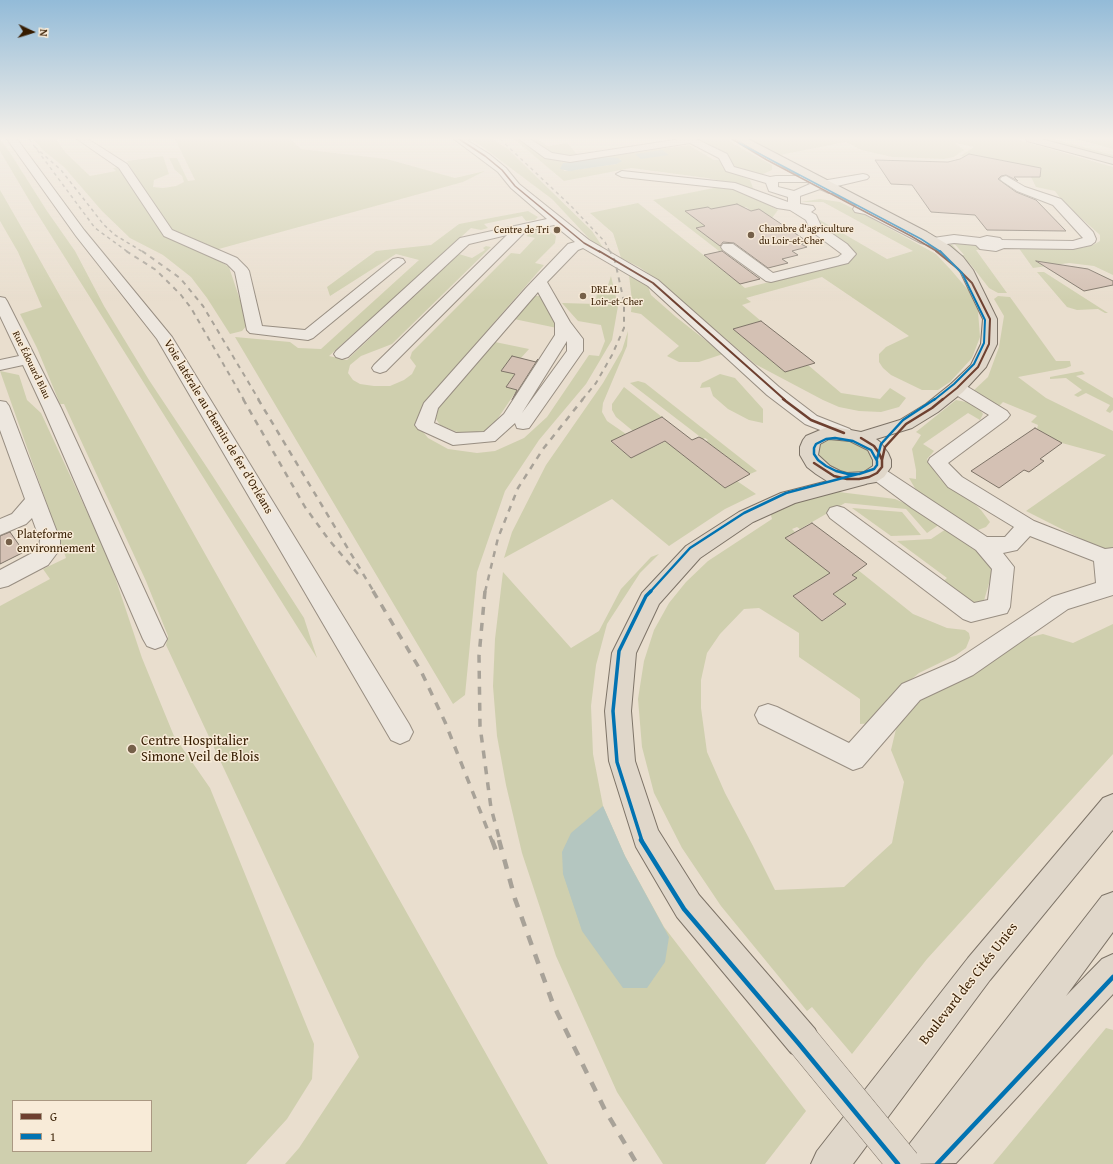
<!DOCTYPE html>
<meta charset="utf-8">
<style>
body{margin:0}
#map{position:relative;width:1113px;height:1164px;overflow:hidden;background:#e9dece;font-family:"Gentium Book Plus",serif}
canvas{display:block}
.legend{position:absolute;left:12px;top:1100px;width:140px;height:52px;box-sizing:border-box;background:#f8ebd8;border:1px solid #aa9882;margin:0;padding:5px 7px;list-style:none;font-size:12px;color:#361c01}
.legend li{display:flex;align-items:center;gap:8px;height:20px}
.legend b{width:20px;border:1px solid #aa9882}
.north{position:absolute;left:12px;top:12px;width:40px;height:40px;-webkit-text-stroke:3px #f8ebd8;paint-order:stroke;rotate:94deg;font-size:11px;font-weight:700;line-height:16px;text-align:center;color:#361c01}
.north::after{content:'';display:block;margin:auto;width:14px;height:18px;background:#361c01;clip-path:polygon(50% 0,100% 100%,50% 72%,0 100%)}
</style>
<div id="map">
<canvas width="1113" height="1164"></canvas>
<ul class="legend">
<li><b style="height:5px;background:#6e4030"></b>G</li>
<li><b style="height:5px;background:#0173b2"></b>1</li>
</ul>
<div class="north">N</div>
</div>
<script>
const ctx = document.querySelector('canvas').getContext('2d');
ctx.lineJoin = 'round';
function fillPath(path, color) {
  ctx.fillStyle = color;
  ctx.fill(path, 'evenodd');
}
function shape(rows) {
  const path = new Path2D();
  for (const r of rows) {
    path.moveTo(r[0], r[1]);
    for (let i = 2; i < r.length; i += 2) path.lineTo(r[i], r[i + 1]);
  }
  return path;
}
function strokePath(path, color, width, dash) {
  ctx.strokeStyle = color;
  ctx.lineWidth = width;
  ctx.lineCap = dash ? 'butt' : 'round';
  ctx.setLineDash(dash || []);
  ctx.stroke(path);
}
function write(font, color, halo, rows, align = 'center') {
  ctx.font = font + ' "Gentium Book Plus",serif';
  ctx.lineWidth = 3;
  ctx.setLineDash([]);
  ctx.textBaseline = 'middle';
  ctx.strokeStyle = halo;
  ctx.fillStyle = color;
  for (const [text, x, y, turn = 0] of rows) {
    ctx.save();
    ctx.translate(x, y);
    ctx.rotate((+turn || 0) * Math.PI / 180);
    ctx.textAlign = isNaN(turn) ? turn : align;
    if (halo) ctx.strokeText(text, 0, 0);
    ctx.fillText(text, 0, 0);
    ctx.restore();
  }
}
fillPath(shape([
 [0,139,7,148,47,211,75,251,104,306,149,380,212,475,304,618,317,658,35,210,0,151],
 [33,139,56,139,66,153,90,176,116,171,113,168,118,167,163,235,218,260,229,267,248,324,242,331,230,334,207,298,191,277,163,255,130,238,102,211,64,167,44,151],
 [165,139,290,139,301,149,387,159,455,178,485,171,463,182,215,250,170,232,146,196,127,161,163,156,169,174,154,180,153,187,163,188,176,186,184,182,182,176,175,170,169,158,177,158,188,181,195,180,175,139],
 [468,139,493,139,508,149,592,231,606,252,597,247,552,199,480,145],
 [514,139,520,139,545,158,565,162,689,145,714,160,721,160,723,168,750,180,753,188,756,191,740,185,707,178,631,168,564,181],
 [605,157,621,160,617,164,564,171,563,163],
 [531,139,538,139,547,146,567,143,579,156,552,155],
 [696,139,728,139,734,144,772,165,772,170,761,175,738,169,718,149,700,142],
 [745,139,1016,139,1113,167,1113,275,1094,266,1069,263,1033,268,1018,247,1081,248,1093,245,1100,241,1100,235,1063,202,1055,191,1036,187,1031,177,1011,162,969,154,964,157,960,156,974,147,955,143,964,150,954,157,944,159,892,157,861,150,846,142,780,155,775,154],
 [1042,139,1053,139,1072,144,1113,155,1113,158],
 [1076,139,1113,139,1113,149,1084,141],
 [719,187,739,190,778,210,772,218,759,209,751,211,746,207,711,209,708,207,686,211,700,222,720,223,696,228,726,250,719,251,653,200],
 [0,190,23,230,548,1164,285,1164,299,1148,359,1057,166,645,168,636,146,581,64,404,60,404,37,348,20,314,42,307,18,252,0,221],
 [820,199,840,202,854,209,936,254,951,270,968,290,978,311,980,337,972,358,950,382,938,390,922,390,891,375,883,368,879,362,879,354,886,347,909,336,822,277,746,298,751,302,742,305,761,321,733,329,785,372,808,365,841,393,880,399,890,388,906,398,899,407,881,412,859,411,839,407,823,400,755,364,655,278,639,267,621,258,613,233,590,213,638,203,745,288,838,265,851,260,853,255,817,226,817,221,820,220,887,259,913,251,823,202,800,202],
 [528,211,538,217,535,220,526,221,522,216,484,224,488,228,481,230,471,228,329,356,347,360,459,254,472,258,485,250,483,248,486,246,491,247,392,344,361,356,350,365,348,373,353,380,360,384,374,386,390,386,404,380,412,374,416,366,410,358,412,352,511,253,520,254,535,238,526,236,538,228,546,229,556,236,555,243,535,263,544,265,458,364,421,410,420,428,428,438,448,449,477,453,495,451,524,438,547,417,589,355,599,356,605,341,601,325,578,321,562,303,596,304,597,287,607,288,611,276,618,306,612,340,586,384,539,440,505,491,477,572,465,695,453,704,235,337,290,342,298,348,321,349,419,260,396,254,330,296,327,287,376,251,431,245,459,224],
 [953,242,972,242,986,249,976,250,1007,293,998,293,989,288,971,265,948,246,952,244,961,255,964,255],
 [1037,272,1044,272,1108,313,1105,313,1098,309,1077,310,1067,307],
 [629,275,648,286,651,295,676,317,723,354,699,362,679,362,667,356,679,346,641,314,631,312,632,301],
 [533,296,541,296,554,318,557,328,514,319],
 [998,296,1010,297,1056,361,1070,361,1071,366,1066,368,1018,377,1046,398,1113,431,1113,547,1105,551,1026,511,1106,455,1062,443,1037,429,1038,425,1031,422,1037,416,1003,402,998,407,972,392,988,377,999,347,1004,316,994,299],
 [628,331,627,346,603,403,602,412,607,421,626,434,611,442,631,458,671,439,674,448,725,488,737,481,756,494,725,509,669,546,612,499,504,558,512,532,546,465,603,383,622,350],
 [495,342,529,349,521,358,501,371,515,374,506,387,517,390,492,427,483,432,462,434,440,425,436,419,436,411,443,400],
 [0,371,19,375,27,400,41,413,109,559,142,658,174,736,210,788,314,1044,312,1079,287,1119,246,1164,0,1164,0,606,50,579,43,569,66,558],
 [13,1101,151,1101,151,1151,13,1151],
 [1082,371,1085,374,1076,376,1113,398,1113,410,1110,413,1106,411,1110,405,1086,393,1078,397,1074,395,1082,390,1066,378,1050,379,1050,377],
 [720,374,735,378,763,409,763,423,749,420,728,409,713,396,710,387,700,388,702,383],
 [638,381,645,383,757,471,750,474,706,441,708,440,705,438,703,439,630,383],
 [624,387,662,417,633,431,616,417,612,410,612,404],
 [956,400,971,403,978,407,983,414,980,420,968,413,923,444,934,451,927,459,940,479,966,495,981,510,990,522,986,527,978,530,968,528,916,490,909,478,916,479,916,470,912,449,921,435,916,432],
 [838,437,866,443,878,467,854,476,833,470,819,458,816,452,818,446,823,441],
 [839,492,895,499,911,506,940,524,927,533,906,509,845,503,800,529,797,527,792,529,841,581,828,590,817,581,793,596,823,621,846,604,833,594,857,578,852,575,858,570,913,614,947,628,965,630,969,633,970,638,966,648,956,655,919,673,902,687,875,723,860,724,860,699,799,657,799,633,759,608,744,609,720,634,707,653,701,680,701,708,707,752,725,793,753,846,775,890,844,887,892,843,904,782,891,750,896,729,919,696,1014,641,1043,634,1073,643,1113,624,1113,754,927,959,852,1054,812,1007,807,1011,721,906,682,848,654,793,642,747,638,699,644,661,654,630,669,603,686,582,708,561,772,519,770,512,825,493],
 [852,508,902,512,921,535,891,536],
 [946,529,978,551,988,560,992,573,983,604,974,606,939,585,947,578,897,541,931,539],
 [659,554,640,573,607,624,596,665,591,706,593,754,603,806,625,856,664,927,806,1111,765,1164,663,1164,617,1092,556,956,522,853,506,785,497,736,493,686,495,639,503,572,571,648,599,631,621,589,651,557],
 [1106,1028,1113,1030,1113,1164,993,1164]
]), '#cfcfae');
fillPath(shape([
 [662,150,669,155,641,159,635,154],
 [605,157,618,158,622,161,617,164,569,171,560,169,563,163],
 [603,806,625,856,669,937,665,962,647,988,623,988,582,931,563,874,562,852,571,833]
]), '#b4c6c0');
const building = shape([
 [969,154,1041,168,1040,177,1014,177,1018,181,1006,175,1001,176,998,179,1016,192,1036,200,1066,231,987,230,975,215,931,212,912,185,891,184,875,160,948,162,960,159,969,154],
 [737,204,751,211,759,209,808,242,801,244,807,247,792,251,798,255,782,259,788,263,768,268,734,243,723,242,720,246,696,228,705,226,685,211,708,207,711,209,737,204],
 [722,251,760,279,740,284,704,255,722,251],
 [1036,261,1088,269,1113,281,1113,285,1084,291,1036,261],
 [761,321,815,363,785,372,733,329,761,321],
 [512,356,536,362,538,359,512,400,517,390,506,387,515,374,501,371,512,356],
 [662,417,692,440,699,437,703,439,750,474,725,488,665,441,631,458,611,441,662,417],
 [1035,428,1062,443,1040,459,1044,461,1029,472,1024,470,999,488,971,471,1035,428],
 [812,523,867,564,852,575,857,578,833,594,846,604,822,621,793,596,830,573,785,538,812,523],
 [10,532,24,552,0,564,0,536,10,532]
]);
fillPath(building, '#d4c1b4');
strokePath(building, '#7d7367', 1);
const minor = shape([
 [7,139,17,139,84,230,172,337,409,724,413,732,409,740,400,744,391,740,157,339,76,236,7,139],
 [77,139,88,139,127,164,172,230,237,258,247,268,249,271,262,326,305,330,393,259,398,258,403,259,405,262,313,338,308,340,250,333,247,330,235,272,227,264,164,236,119,168,77,139],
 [454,139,465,139,489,154,506,168,519,184,589,240,658,280,779,387,817,416,850,429,853,433,850,437,844,439,838,437,805,424,767,395,648,286,583,248,578,250,547,282,570,322,583,339,583,351,529,428,523,429,517,428,515,423,495,441,453,445,418,429,415,425,424,403,526,288,568,244,575,242,554,225,526,231,386,371,380,373,374,371,372,368,374,365,507,235,469,244,348,357,342,359,336,357,334,354,336,351,460,238,547,219,511,188,498,172,454,139],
 [538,292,555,323,555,335,504,414,484,432,456,433,434,423,438,408,538,292],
 [567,341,567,351,522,413,567,341],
 [519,139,530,139,552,153,570,156,681,139,696,139,727,154,734,167,770,177,776,176,809,176,822,181,863,174,867,175,869,177,867,179,833,187,839,191,837,193,829,193,820,189,800,196,800,204,813,206,815,209,811,212,816,215,821,226,847,244,856,254,848,263,771,282,766,281,723,250,721,247,723,244,733,244,773,273,838,257,842,254,811,231,806,220,790,210,777,208,733,189,622,177,616,174,622,171,735,183,788,202,788,197,769,191,766,183,726,171,719,158,690,143,570,162,545,158,519,139],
 [778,182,807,182,810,184,794,191,778,187,778,182],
 [1006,176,1025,187,1061,199,1093,232,1096,239,1095,242,1091,245,1073,249,1004,248,996,251,980,249,976,245,954,243,933,246,921,243,865,214,855,212,853,209,855,206,859,205,873,208,933,238,954,235,980,238,987,236,1000,238,1002,240,1073,241,1083,238,1053,205,1017,191,1002,181,1000,179,1002,177,1006,176],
 [0,297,5,298,7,301,61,408,167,639,163,646,155,649,147,646,143,639,43,408,23,365,0,370,0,360,19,356,0,316,0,297],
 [957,383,963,384,1007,411,1010,415,1007,419,948,463,962,477,1034,521,1105,549,1113,548,1113,595,1068,609,973,675,920,700,862,767,853,770,759,723,755,715,759,707,768,704,777,707,849,743,902,684,955,661,1052,597,1096,583,1094,561,1030,536,1017,550,1003,553,1014,567,1010,607,1007,613,971,622,963,619,830,518,827,513,830,508,837,506,844,508,974,603,988,600,992,569,976,550,912,508,870,477,867,473,870,469,877,467,884,469,987,537,1005,537,1014,527,948,487,928,462,930,458,989,415,951,392,949,388,951,384,957,383],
 [0,401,6,402,9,406,60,540,60,549,48,565,8,586,0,588,0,570,32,553,39,547,40,540,32,518,26,524,0,535,0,519,12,514,25,499,0,430,0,401]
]);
const major = shape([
 [736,139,748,139,927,232,950,246,963,257,973,270,997,319,997,344,986,367,963,392,938,412,912,428,876,439,880,442,888,453,891,460,891,467,884,477,876,482,859,485,847,485,827,481,816,474,807,467,800,455,800,447,803,440,806,436,825,428,835,427,861,432,900,420,926,404,951,384,971,365,981,344,983,319,960,271,953,263,940,252,919,238,782,166,736,139],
 [829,439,850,441,868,450,873,460,873,466,864,472,847,473,840,471,830,466,818,455,820,444,829,439],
 [1026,139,1041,139,1113,158,1113,164,1027,141,1026,139],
 [1113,794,1113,830,990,980,853,1164,811,1164,817,1151,968,958,1103,798,1113,794]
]);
const highway = shape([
 [859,473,866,474,869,479,866,484,795,503,753,522,700,558,659,604,636,653,631,711,635,761,658,830,699,895,815,1029,820,1041,815,1053,803,1058,791,1053,677,917,636,847,609,761,605,711,612,653,642,593,686,546,739,512,781,493,859,473],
 [1113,892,1113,932,1066,996,1102,959,1113,954,1113,994,956,1163,898,1164,904,1151,1102,896,1113,892]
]);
strokePath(minor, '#988e82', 2);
strokePath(major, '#7d7367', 2);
strokePath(highway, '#7d7367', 2);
fillPath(minor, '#ede7df');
fillPath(major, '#e0d7ca');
fillPath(highway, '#e0d7ca');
strokePath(shape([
 [29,139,95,228,128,252],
 [500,139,571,206,605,242,610,252],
 [35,147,61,170,104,225,115,235,143,252]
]), '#a8a298', 1.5, [3.5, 3.5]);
strokePath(shape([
 [126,251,156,270,181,295,191,308,244,400],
 [142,251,180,278,203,306,259,400],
 [582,400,596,383,612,355,624,328,624,302,615,261,610,251]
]), '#a8a298', 2, [5, 5]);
strokePath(shape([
 [243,399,305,507,329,540,358,574],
 [258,399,374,592],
 [485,592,498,538,518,488,543,449,583,399]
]), '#a8a298', 2.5, [6, 6]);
strokePath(shape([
 [373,591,421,671,445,722,492,841],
 [485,591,479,656,480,726,491,808,500,841]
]), '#a8a298', 3.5, [8, 8]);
strokePath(shape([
 [492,840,498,856],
 [499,840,515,899,553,1004,605,1110,637,1164]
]), '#a8a298', 4.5, [10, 10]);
const highwayBridge = shape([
 [803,1041,904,1164]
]);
strokePath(highwayBridge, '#7d7367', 34, []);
strokePath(highwayBridge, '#e0d7ca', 33);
strokePath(shape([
 [459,139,485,156,502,170,515,186,584,243,600,252],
 [732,139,767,160,911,236,938,252]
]), '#6e4030', 1.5);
strokePath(shape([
 [599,251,653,283,785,400],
 [936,251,957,268,972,283,990,319,989,344,978,367,957,388,942,400]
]), '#6e4030', 2);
strokePath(shape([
 [783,399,811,420,844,433],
 [882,460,885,447,906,424,932,408,943,399],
 [814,463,834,476,847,479,859,479,869,477,877,473,882,467,882,460,879,453,874,446,861,438]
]), '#6e4030', 2.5);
strokePath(shape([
 [739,143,921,239,941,252]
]), '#0173b2', 1.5);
strokePath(shape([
 [934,400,954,384,974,364,984,343,985,320,962,273,940,251]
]), '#0173b2', 2);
strokePath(shape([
 [835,438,853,441,871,450,877,461,877,465,874,469,859,474,848,474,836,471,826,466,818,460,814,454,814,448,816,444,826,439,835,438],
 [877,459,881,444,903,420,935,399],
 [650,592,690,548,744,513,786,493,858,474]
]), '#0173b2', 2.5);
strokePath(shape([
 [642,841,617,762,613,711,619,651,646,596,651,591]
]), '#0173b2', 3.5);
strokePath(shape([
 [641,840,684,909,799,1044,898,1164],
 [937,1164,1113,977]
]), '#0173b2', 4.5);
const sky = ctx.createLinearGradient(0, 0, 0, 301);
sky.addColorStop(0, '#93bbd8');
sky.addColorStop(0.46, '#f5f0e9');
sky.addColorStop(1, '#f5f0e900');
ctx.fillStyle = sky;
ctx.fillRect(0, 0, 1113, 301);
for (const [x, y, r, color] of [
 [557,230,4,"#756049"],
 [751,235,4,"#756049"],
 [583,296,4,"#756049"],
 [9,542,4,"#756049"],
 [132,749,5,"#756049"]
]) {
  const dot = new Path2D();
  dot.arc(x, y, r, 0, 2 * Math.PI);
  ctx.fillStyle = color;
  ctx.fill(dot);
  strokePath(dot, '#f8ebd8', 1.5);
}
write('10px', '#361c01', '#f8ebd8', [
 ["Chambre d'agriculture",759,229],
 ["du Loir-et-Cher",759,241],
 ["Centre de Tri",549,230,"right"],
 ["DREAL",591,290],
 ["Loir-et-Cher",591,302]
], 'left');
write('10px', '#361c01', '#f8ebd8', [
 ["Rue Édouard Blau",31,365,64]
]);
write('12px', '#361c01', '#f8ebd8', [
 ["Voie latérale au chemin de fer d'Orléans",218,427,59]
]);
write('12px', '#361c01', '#f8ebd8', [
 ["Plateforme",17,535],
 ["environnement",17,549]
], 'left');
write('14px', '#361c01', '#f8ebd8', [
 ["Centre Hospitalier",141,741],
 ["Simone Veil de Blois",141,757]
], 'left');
write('14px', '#361c01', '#f8ebd8', [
 ["Boulevard des Cités Unies",969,984,-52]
]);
</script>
